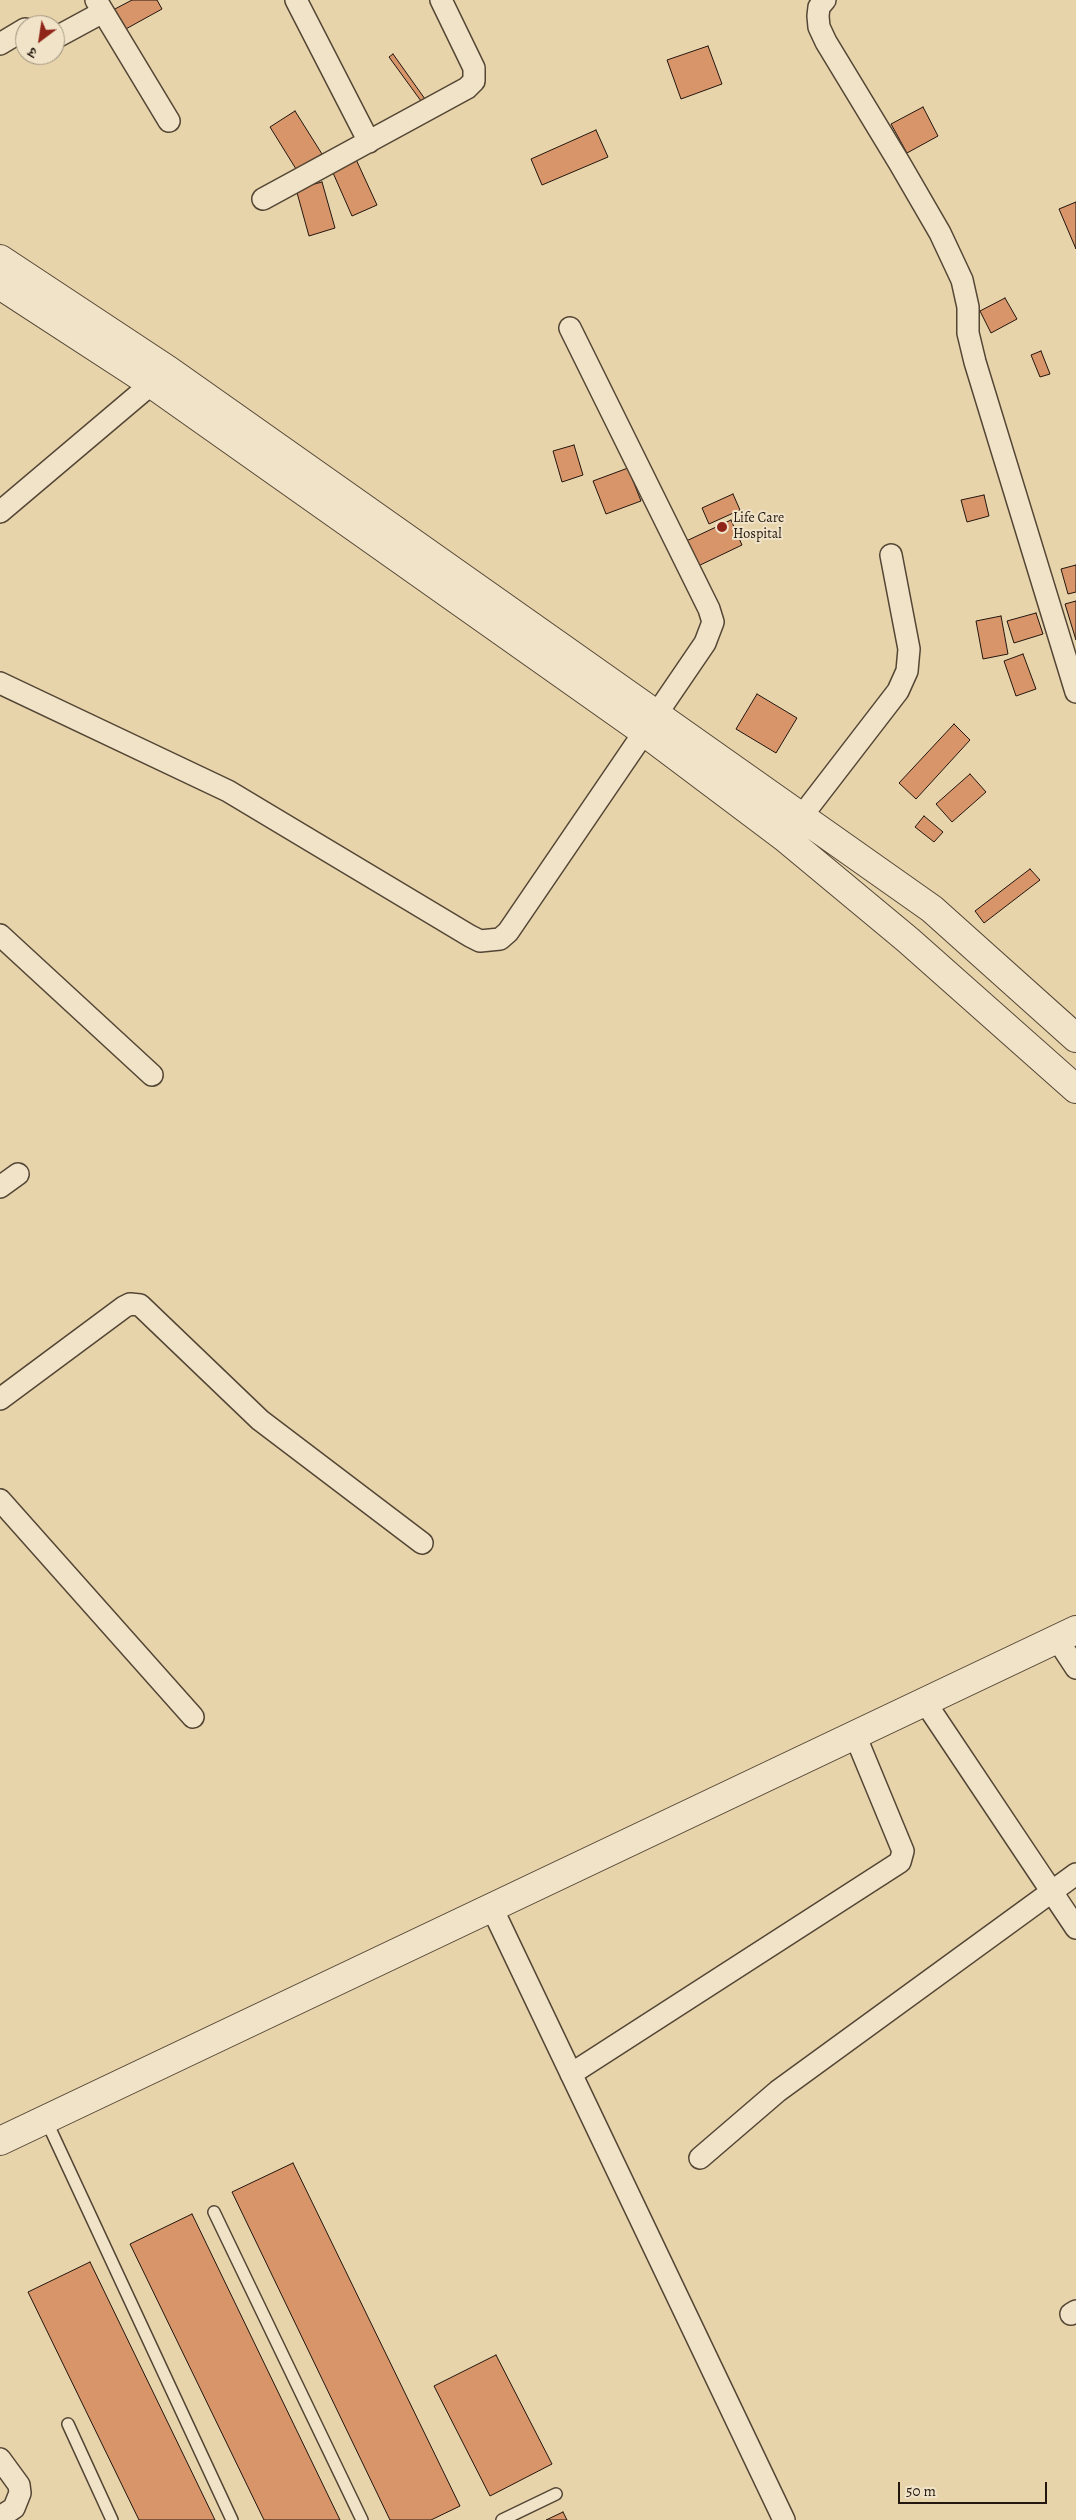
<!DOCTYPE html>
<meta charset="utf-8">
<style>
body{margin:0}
#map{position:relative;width:1076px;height:2520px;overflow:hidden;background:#e8d4ab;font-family:Alegreya,"Noto Serif Devanagari",serif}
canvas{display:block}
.north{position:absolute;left:15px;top:15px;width:50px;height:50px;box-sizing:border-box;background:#f0e3c8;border:1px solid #9e917e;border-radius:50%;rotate:211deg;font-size:14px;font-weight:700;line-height:20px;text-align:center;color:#22160e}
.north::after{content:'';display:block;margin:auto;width:18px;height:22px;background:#8f2418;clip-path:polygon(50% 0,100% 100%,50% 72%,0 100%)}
.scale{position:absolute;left:898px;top:2482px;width:149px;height:22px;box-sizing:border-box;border:2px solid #22160e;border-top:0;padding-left:6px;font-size:15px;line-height:18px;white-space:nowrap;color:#22160e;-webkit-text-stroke:4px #f0e3c8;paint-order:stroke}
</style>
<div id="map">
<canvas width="1076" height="2520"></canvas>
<div class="north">उ</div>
<div class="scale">50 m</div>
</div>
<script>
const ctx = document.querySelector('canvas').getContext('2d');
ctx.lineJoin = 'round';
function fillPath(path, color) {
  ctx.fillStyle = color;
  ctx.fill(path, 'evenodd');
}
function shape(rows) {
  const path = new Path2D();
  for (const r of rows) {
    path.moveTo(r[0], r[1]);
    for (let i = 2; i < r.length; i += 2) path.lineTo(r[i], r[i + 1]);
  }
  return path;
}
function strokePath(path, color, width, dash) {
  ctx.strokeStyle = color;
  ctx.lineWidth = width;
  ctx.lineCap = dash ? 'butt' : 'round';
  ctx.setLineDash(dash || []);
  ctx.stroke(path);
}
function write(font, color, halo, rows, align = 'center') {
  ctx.font = font + ' Alegreya,serif';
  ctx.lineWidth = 4;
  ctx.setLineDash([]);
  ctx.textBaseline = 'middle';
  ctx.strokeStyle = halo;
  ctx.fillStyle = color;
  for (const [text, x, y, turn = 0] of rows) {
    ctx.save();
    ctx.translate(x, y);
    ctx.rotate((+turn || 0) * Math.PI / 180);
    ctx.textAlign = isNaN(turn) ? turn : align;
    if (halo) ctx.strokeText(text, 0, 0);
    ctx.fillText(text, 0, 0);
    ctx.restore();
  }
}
const building = shape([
 [132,0,157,0,162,9,124,30,113,10,132,0],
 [708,46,722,84,681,99,667,60,708,46],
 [393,54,425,99,421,101,389,57,393,54],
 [923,107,938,136,907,153,891,124,923,107],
 [295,111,322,154,296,169,270,127,295,111],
 [596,130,608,157,542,185,531,159,596,130],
 [354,155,377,205,352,216,330,166,354,155],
 [322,182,335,228,309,236,296,189,322,182],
 [1076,202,1076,249,1059,209,1076,202],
 [1005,298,1017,319,991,333,980,311,1005,298],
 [1041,351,1050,374,1040,377,1031,355,1041,351],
 [574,445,583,475,562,482,553,451,574,445],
 [628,468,641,501,606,514,593,481,628,468],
 [733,494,740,510,709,524,702,508,733,494],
 [984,495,989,516,967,522,961,500,984,495],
 [731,520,742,545,694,568,682,543,731,520],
 [1076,565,1076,592,1068,594,1061,569,1076,565],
 [1076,601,1076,640,1065,604,1076,601],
 [1036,613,1043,634,1014,643,1007,621,1036,613],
 [1001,616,1008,654,983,659,976,621,1001,616],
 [1023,654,1036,689,1016,696,1004,661,1023,654],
 [757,694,797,718,776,753,736,729,757,694],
 [954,724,970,740,916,799,899,783,954,724],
 [970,774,986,792,952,822,936,804,970,774],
 [924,816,943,832,934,842,915,827,924,816],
 [1030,869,1040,880,984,923,975,911,1030,869],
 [293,2163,460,2506,431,2520,390,2520,232,2192,293,2163],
 [192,2214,340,2520,264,2520,130,2244,192,2214],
 [90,2262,215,2520,139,2520,28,2292,90,2262],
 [496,2355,552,2464,490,2496,434,2386,496,2355],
 [563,2512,567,2520,546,2520,563,2512]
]);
fillPath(building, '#d79569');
strokePath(building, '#22160e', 1);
const service = shape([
 [46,2120,232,2520],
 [214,2212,362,2520],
 [68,2424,112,2520],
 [502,2520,556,2494]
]);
const minor = shape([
 [96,0,169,121],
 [296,0,369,142],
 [825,0,819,7,818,16,819,27,826,42,900,164,940,233,962,280,968,307,968,333,975,362,1076,692],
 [55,38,103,12],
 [0,44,25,29],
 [263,199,467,88,474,81,474,68,441,0],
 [0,512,162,375],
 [0,683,228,791,470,936,480,941,500,939,508,932,705,643,713,622,709,609,570,328],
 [801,817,898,691,907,671,909,649,891,555],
 [0,935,152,1075],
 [0,1187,18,1174],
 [0,1399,124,1307,130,1304,140,1305,260,1420,422,1543],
 [0,1500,193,1717],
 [1057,1639,1076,1668],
 [925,1702,1076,1928],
 [492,1908,784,2520],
 [571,2074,900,1862,903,1851,855,1735],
 [700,2158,778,2091,1076,1874],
 [1071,2314,1076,2311],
 [0,2459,19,2485,20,2493,14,2508,0,2517]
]);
const tertiary = shape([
 [0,259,168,370,932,909,1076,1038],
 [0,285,152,384,643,731,784,837,908,940,1076,1089],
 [0,2141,1076,1630]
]);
strokePath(service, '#544635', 14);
strokePath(minor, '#544635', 24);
strokePath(tertiary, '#544635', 30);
strokePath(service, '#f0e3c8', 11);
strokePath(minor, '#f0e3c8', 21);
strokePath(tertiary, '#f0e3c8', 28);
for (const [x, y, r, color] of [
 [722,527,6,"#8f2418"]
]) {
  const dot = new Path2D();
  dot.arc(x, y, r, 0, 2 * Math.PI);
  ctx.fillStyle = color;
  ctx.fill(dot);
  strokePath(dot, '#f0e3c8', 2);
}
write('14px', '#22160e', '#f0e3c8', [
 ["Life Care",733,519],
 ["Hospital",733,535]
], 'left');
</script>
